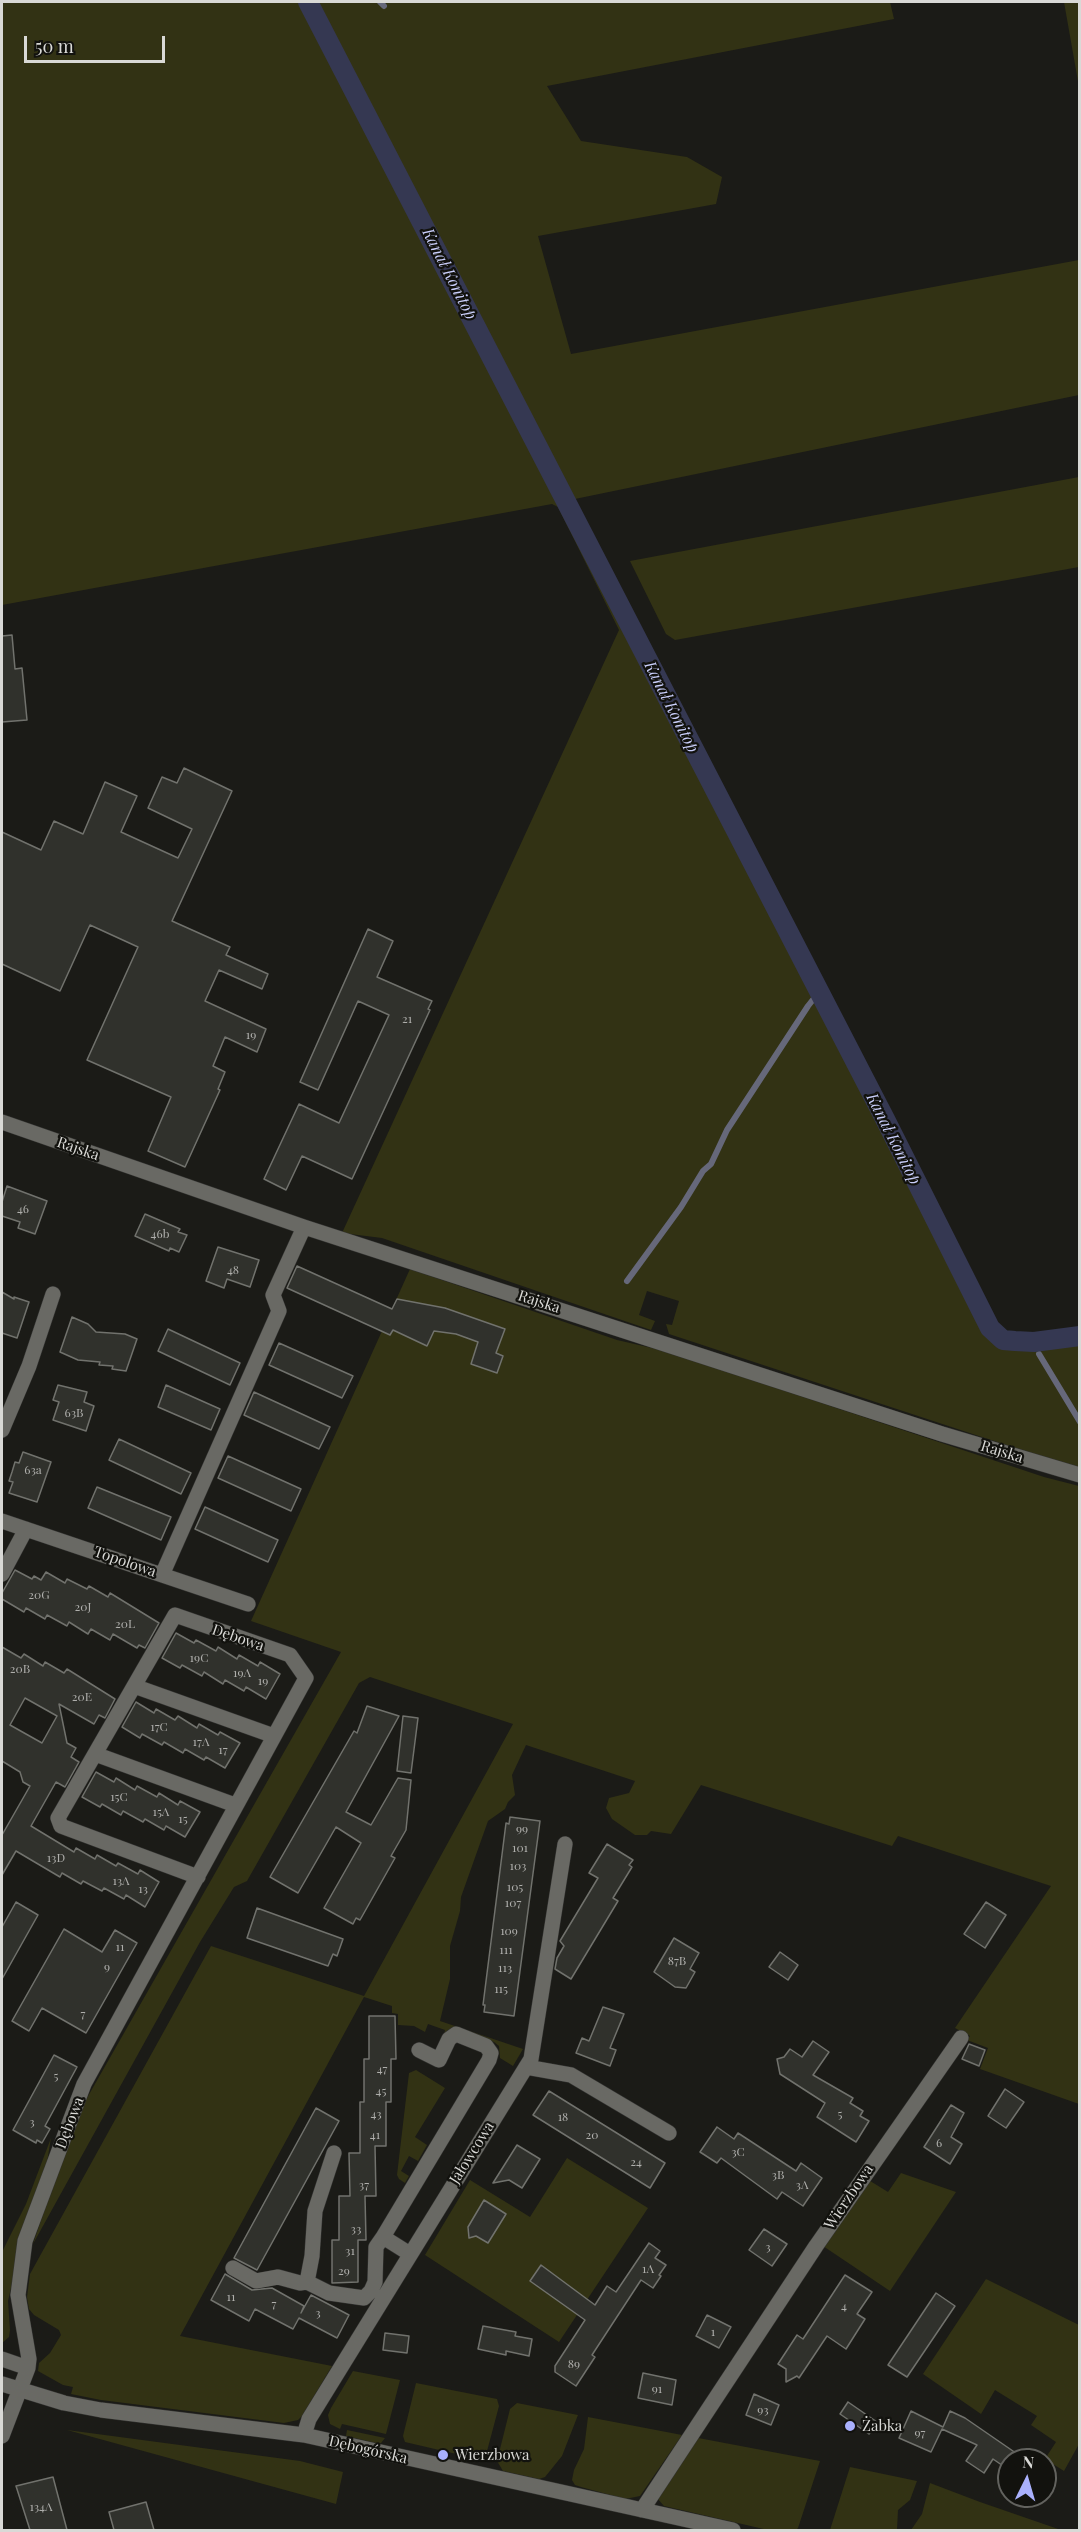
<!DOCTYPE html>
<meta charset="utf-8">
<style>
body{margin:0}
#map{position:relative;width:1081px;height:2532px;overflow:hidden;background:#1b1b17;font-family:"Playfair Display",serif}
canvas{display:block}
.frame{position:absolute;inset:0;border:3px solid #d9d9d6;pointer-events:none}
.north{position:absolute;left:997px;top:2448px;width:60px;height:60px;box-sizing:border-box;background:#12120e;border:2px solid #62625e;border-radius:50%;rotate:5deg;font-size:16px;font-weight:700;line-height:24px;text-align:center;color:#d9d9d6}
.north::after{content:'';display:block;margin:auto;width:21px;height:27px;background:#a9b0fc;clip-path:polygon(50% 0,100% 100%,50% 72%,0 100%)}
.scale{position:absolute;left:24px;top:36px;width:141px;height:27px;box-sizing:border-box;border:3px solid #d9d9d6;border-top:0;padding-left:8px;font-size:18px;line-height:21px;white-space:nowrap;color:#d9d9d6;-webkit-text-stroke:4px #12120e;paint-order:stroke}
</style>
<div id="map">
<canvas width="1081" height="2532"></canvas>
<div class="frame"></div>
<div class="north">N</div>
<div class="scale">50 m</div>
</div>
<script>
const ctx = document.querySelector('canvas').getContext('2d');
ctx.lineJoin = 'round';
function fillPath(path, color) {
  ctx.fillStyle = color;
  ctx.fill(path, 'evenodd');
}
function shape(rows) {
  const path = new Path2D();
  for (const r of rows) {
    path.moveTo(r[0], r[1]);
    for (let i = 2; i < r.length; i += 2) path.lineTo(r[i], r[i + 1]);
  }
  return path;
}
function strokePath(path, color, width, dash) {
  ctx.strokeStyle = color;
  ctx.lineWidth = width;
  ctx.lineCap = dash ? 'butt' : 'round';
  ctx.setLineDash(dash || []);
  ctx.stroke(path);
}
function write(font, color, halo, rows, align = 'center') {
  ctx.font = font + ' "Playfair Display",serif';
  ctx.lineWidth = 4.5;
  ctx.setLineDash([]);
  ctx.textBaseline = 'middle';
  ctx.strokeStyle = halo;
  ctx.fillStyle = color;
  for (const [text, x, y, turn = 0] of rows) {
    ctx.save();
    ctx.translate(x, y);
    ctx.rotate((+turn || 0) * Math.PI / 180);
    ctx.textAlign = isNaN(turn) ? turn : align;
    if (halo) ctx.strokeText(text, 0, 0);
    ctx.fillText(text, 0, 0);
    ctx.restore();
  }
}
fillPath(shape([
 [2,2,303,2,562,501,623,626,878,1116,986,1331,999,1344,1011,1347,1079,1340,1079,1469,669,1334,666,1324,672,1325,679,1301,647,1291,639,1315,655,1321,651,1330,382,1238,342,1233,619,630,558,507,552,504,2,605],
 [312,2,890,2,894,19,547,86,581,141,687,157,722,177,716,204,538,236,571,354,1079,260,1079,395,570,500],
 [1064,2,1079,2,1079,87],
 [1079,477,1079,567,675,640,666,634,630,561],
 [410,1269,617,1340,665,1351,1044,1477,1079,1486,1079,2104,980,2069,988,2048,967,2040,970,2036,955,2028,1051,1886,898,1836,892,1846,701,1785,671,1834,651,1831,647,1835,635,1835,612,1819,606,1808,609,1798,629,1793,635,1781,526,1745,512,1775,515,1795,508,1802,505,1809,488,1821,461,1897,460,1911,450,1946,450,1979,440,2021,523,2049,513,2066,500,2058,499,2046,494,2042,455,2028,447,2031,443,2040,445,2030,428,2024,425,2032,414,2026,398,2025,398,2014,392,2013,392,2006,364,1997,180,2336,332,2366,302,2416,298,2420,284,2423,101,2400,71,2394,73,2387,63,2385,38,2371,39,2363,50,2353,61,2335,59,2330,34,2315,29,2309,27,2297,30,2274,211,1946,364,1996,513,1724,370,1677,359,1683,247,1881,234,1887,200,1942,33,2244,71,2131,83,2105,341,1652,251,1621],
 [416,2070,445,2088,415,2137,427,2145,418,2161,409,2156,401,2171,409,2176,405,2183,399,2179,397,2175,409,2073],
 [51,2138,45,2174,19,2253,8,2301,10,2330,9,2337,2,2343,2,2252,26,2204],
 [567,2158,648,2208,559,2342,425,2255,470,2180,530,2217],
 [901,2173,956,2192,890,2291,823,2246,867,2179,888,2192],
 [986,2279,1079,2325,1079,2444,1064,2471,1045,2459,1056,2442,1031,2425,1037,2416,995,2390,981,2414,923,2374],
 [353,2371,400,2380,386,2434,342,2424,340,2429,330,2424,328,2415,331,2408],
 [416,2383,497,2399,499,2406,486,2455,482,2460,405,2442,403,2436],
 [517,2403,578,2415,562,2456,545,2477,539,2479,503,2471,497,2461,510,2409],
 [588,2417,682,2435,640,2496,625,2499,581,2487,575,2485,572,2480,574,2470,584,2449],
 [67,2430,300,2461,343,2472,336,2504],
 [347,2430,385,2438,381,2443,376,2443,346,2436],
 [693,2437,820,2461,798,2528,796,2530,768,2530,664,2506,657,2498],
 [850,2467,917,2481,910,2500,898,2510,897,2530,830,2530],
 [930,2483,980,2502,1061,2530,911,2530,922,2514]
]), '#323214');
strokePath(shape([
 [380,2,384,6],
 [627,1281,681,1207,703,1171,711,1164,727,1130,808,1006,819,992],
 [1039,1354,1080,1422]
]), '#66687a', 6);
strokePath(shape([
 [308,2,885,1119,990,1328,1003,1340,1015,1341,1034,1342,1080,1336]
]), '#353852', 20);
const building = shape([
 [12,635,15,669,22,668,27,720,2,722,2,636,12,635],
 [184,768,232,791,172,921,230,947,226,955,268,974,262,989,219,970,205,1001,266,1029,257,1052,225,1037,213,1066,225,1072,218,1089,220,1090,185,1167,148,1151,171,1097,87,1060,138,947,90,925,60,991,2,964,2,832,41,850,54,821,83,834,105,782,137,796,121,832,178,858,192,829,148,808,162,777,177,783,184,768],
 [368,929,393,941,377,977,432,1001,428,1009,430,1010,352,1179,302,1156,286,1190,264,1179,299,1104,339,1123,389,1015,358,1001,318,1090,300,1082,368,929],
 [7,1186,47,1201,35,1234,18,1228,20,1222,2,1216,2,1202,7,1186],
 [145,1214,180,1229,178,1232,187,1235,179,1252,170,1248,169,1251,135,1236,145,1214],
 [218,1247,259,1260,250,1287,227,1279,224,1288,206,1281,218,1247],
 [297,1266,392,1309,397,1299,445,1308,505,1329,496,1353,503,1356,497,1373,471,1364,478,1342,456,1334,434,1331,427,1346,393,1330,390,1335,287,1288,297,1266],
 [2,1292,14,1299,14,1297,29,1302,17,1338,2,1333,2,1292],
 [72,1317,88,1324,96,1332,125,1334,137,1339,126,1371,112,1369,113,1366,99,1365,100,1362,78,1360,60,1352,72,1317],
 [168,1329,240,1363,230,1385,158,1351,168,1329],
 [279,1343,353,1376,342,1398,269,1365,279,1343],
 [58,1385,87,1392,84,1402,94,1406,86,1431,53,1420,59,1402,53,1400,58,1385],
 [166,1385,220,1409,211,1430,158,1407,166,1385],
 [254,1392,330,1427,319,1449,244,1415,254,1392],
 [119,1439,191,1473,181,1494,109,1460,119,1439],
 [23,1452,51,1462,37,1502,9,1493,13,1482,9,1481,12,1472,15,1462,19,1463,23,1452],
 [228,1456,301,1489,291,1511,218,1478,228,1456],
 [97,1487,171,1517,161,1540,88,1508,97,1487],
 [205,1507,278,1540,268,1562,195,1529,205,1507],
 [15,1570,32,1579,34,1576,41,1580,46,1572,65,1583,67,1579,87,1589,89,1586,108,1597,110,1593,159,1623,145,1648,139,1645,137,1648,113,1634,110,1640,91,1629,88,1634,69,1622,67,1626,47,1615,45,1619,26,1608,24,1612,2,1599,2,1593,15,1570],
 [176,1633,194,1643,196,1640,216,1651,218,1647,237,1659,239,1655,258,1666,260,1662,280,1674,266,1699,246,1687,244,1691,225,1680,223,1684,204,1672,202,1676,182,1665,180,1668,162,1658,176,1633],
 [2,1647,21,1658,24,1654,43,1666,45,1662,64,1673,67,1669,115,1699,105,1718,99,1715,94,1724,59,1704,67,1743,76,1748,71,1757,79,1762,65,1787,56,1782,31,1826,74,1852,76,1848,95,1859,97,1855,116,1866,118,1863,138,1874,140,1870,159,1882,145,1907,126,1895,124,1899,104,1888,102,1891,83,1881,81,1884,62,1873,60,1877,16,1851,2,1875,2,1835,30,1786,23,1782,20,1772,2,1761,2,1647],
 [25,1698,57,1716,42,1743,10,1725,25,1698],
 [136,1702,154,1713,156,1709,175,1720,178,1716,197,1728,199,1724,218,1735,220,1732,240,1743,225,1768,206,1757,204,1760,185,1749,183,1753,164,1742,162,1745,142,1734,140,1738,122,1727,136,1702],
 [367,1706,399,1716,346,1812,371,1825,398,1778,411,1780,406,1830,391,1856,395,1858,360,1920,356,1918,353,1924,324,1908,361,1843,336,1827,298,1893,270,1877,354,1731,357,1733,367,1706],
 [403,1716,418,1718,411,1773,397,1771,403,1716],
 [96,1772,114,1782,116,1778,135,1790,137,1786,157,1797,159,1793,178,1805,180,1801,200,1812,185,1837,166,1826,164,1830,145,1819,143,1822,123,1811,121,1815,102,1804,100,1807,82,1797,96,1772],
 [510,1817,540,1821,514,2016,484,2012,485,2005,483,2005,506,1823,509,1824,510,1817],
 [607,1844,633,1860,629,1865,632,1867,613,1898,618,1901,571,1979,555,1969,557,1958,564,1946,560,1941,598,1878,589,1873,607,1844],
 [16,1902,38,1915,2,1979,2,1927,16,1902],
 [986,1902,1006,1915,985,1948,964,1934,986,1902],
 [257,1908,343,1939,337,1956,333,1954,328,1966,247,1938,257,1908],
 [64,1929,102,1952,115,1930,137,1943,86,2033,42,2008,29,2031,12,2021,64,1929],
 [674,1938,699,1953,690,1969,695,1972,686,1988,675,1987,654,1972,674,1938],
 [780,1952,798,1965,788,1980,769,1967,780,1952],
 [603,2007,624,2014,610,2048,616,2050,610,2066,576,2053,582,2038,589,2041,603,2007],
 [369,2016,395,2016,396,2059,391,2059,391,2102,386,2102,386,2146,375,2146,376,2196,365,2196,366,2240,358,2240,358,2282,332,2283,332,2240,339,2240,339,2196,350,2196,349,2153,360,2153,360,2102,364,2102,364,2059,369,2059,369,2016],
 [813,2041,829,2052,813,2075,853,2098,850,2103,863,2111,860,2116,869,2121,856,2142,817,2117,825,2103,780,2074,777,2059,784,2057,790,2049,802,2057,813,2041],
 [969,2044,985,2050,979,2066,962,2059,969,2044],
 [54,2055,77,2067,45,2126,50,2129,42,2143,37,2140,36,2143,13,2130,54,2055],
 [1005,2089,1024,2102,1006,2128,988,2116,1005,2089],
 [549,2091,665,2163,650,2188,533,2115,549,2091],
 [951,2105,964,2113,951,2137,962,2144,950,2164,924,2147,951,2105],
 [316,2108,339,2121,257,2270,234,2258,316,2108],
 [717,2127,734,2139,738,2133,796,2171,801,2163,822,2178,803,2206,782,2192,777,2199,721,2158,717,2163,700,2152,717,2127],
 [517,2145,540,2159,522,2188,509,2180,493,2183,517,2145],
 [484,2200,506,2214,488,2243,476,2236,469,2238,468,2227,484,2200],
 [764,2229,787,2244,772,2266,749,2250,764,2229],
 [649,2243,660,2251,655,2258,666,2265,659,2275,661,2276,653,2288,641,2280,592,2355,595,2357,576,2386,555,2372,555,2366,585,2320,530,2281,541,2265,595,2305,607,2286,616,2292,649,2243],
 [225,2274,252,2290,272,2288,304,2306,301,2313,311,2295,349,2315,337,2338,299,2318,293,2329,255,2309,249,2321,211,2300,225,2274],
 [845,2275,872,2292,857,2314,865,2319,846,2349,827,2336,799,2378,797,2376,786,2382,786,2369,778,2364,797,2335,803,2339,845,2275],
 [936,2293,955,2306,907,2377,888,2365,936,2293],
 [707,2315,731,2327,719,2348,696,2336,707,2315],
 [483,2326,516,2332,515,2336,532,2339,529,2356,506,2351,506,2355,478,2349,483,2326],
 [385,2333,409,2336,407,2353,383,2350,385,2333],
 [643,2373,676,2380,672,2405,638,2398,643,2373],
 [754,2394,779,2405,771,2425,746,2415,754,2394],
 [848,2402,877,2422,869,2434,840,2414,848,2402],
 [911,2411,943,2427,950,2411,965,2418,1026,2460,1009,2460,1009,2470,993,2459,984,2473,966,2461,977,2445,942,2429,931,2452,899,2438,911,2411],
 [53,2477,67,2530,30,2530,16,2486,53,2477],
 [146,2502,154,2530,114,2530,109,2512,146,2502]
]);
fillPath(building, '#30312c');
strokePath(building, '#71726d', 1.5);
const minor = shape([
 [2,1122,304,1227,942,1434,1080,1475],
 [2,1430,29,1366,53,1294],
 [2,1521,248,1604],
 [2,1574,26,1529],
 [162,1575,279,1311,273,1295,304,1227],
 [134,1686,274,1736],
 [95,1754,235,1805],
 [526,2067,571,2075,669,2133],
 [334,2153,315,2211,312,2256,307,2282,329,2293,364,2298,371,2291,375,2282,376,2247,383,2237],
 [410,2254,383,2237,489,2060,491,2053,486,2046,456,2034,449,2039,439,2060,419,2050],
 [233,2268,256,2281,278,2277,300,2283,307,2282],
 [2,2359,28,2368],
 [2,2384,64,2403,101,2410,304,2435,733,2530],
 [304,2435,309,2419,531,2059,565,1844],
 [2,2436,28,2368,29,2359,18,2295,25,2241,84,2084,306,1678,290,1655,175,1615,58,1818,61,1826,198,1877],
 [642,2510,816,2246,961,2038]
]);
strokePath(minor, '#343432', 16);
strokePath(minor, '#696964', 15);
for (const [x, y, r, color] of [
 [850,2426,6,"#a9b0fc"],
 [443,2455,6,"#a9b0fc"]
]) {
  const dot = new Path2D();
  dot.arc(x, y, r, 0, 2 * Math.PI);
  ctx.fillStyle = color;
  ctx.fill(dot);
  strokePath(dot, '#12120e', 2);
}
write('12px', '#afafac', null, [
 ["21",407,1019],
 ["19",251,1035],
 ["46",23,1209],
 ["46b",160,1234],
 ["48",233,1270],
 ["63B",74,1413],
 ["63a",33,1470],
 ["20G",39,1595],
 ["20J",83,1607],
 ["20L",125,1624],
 ["19C",199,1658],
 ["20B",20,1669],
 ["19A",242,1673],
 ["19",263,1681],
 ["20E",82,1697],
 ["17C",159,1727],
 ["17A",201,1742],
 ["17",223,1750],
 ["15C",119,1797],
 ["15A",161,1812],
 ["15",183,1819],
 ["99",522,1829],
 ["101",520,1848],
 ["13D",56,1858],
 ["103",518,1866],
 ["13A",121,1881],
 ["105",515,1887],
 ["13",143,1889],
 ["107",513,1903],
 ["109",509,1931],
 ["11",120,1947],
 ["111",506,1950],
 ["87B",677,1961],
 ["9",107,1967],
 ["113",505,1968],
 ["115",501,1989],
 ["7",83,2014],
 ["47",382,2069],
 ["5",56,2076],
 ["45",381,2091],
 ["43",376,2114],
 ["5",840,2114],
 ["18",563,2117],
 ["3",32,2122],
 ["41",375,2135],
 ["20",592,2135],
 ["6",939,2143],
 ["3C",738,2152],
 ["24",636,2162],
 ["3B",778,2175],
 ["37",364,2185],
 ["3A",802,2185],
 ["33",356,2229],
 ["3",768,2247],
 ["31",350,2251],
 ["1A",648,2269],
 ["29",344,2271],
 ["11",231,2297],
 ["7",274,2304],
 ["4",844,2306],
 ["3",318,2313],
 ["1",713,2332],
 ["89",574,2364],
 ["91",657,2389],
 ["93",763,2410],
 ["97",920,2433],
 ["134A",41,2507]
]);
write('15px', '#d9d9d6', '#12120e', [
 ["Rajska",78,1149,19],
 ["Rajska",539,1302,18],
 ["Rajska",1002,1452,17],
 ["Topolowa",125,1562,19],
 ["Dębowa",238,1638,19],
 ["Dębowa",70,2123,-69],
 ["Jałowcowa",472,2153,-58],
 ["Wierzbowa",849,2197,-56],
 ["Dębogórska",368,2450,13]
]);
write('15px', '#d9d9d6', '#12120e', [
 ["Żabka",862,2426],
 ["Wierzbowa",455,2455]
], 'left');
write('italic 16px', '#cacffb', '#12120e', [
 ["Kanał Konitop",449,274,63],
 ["Kanał Konitop",671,707,63],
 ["Kanał Konitop",893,1139,63]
]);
</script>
